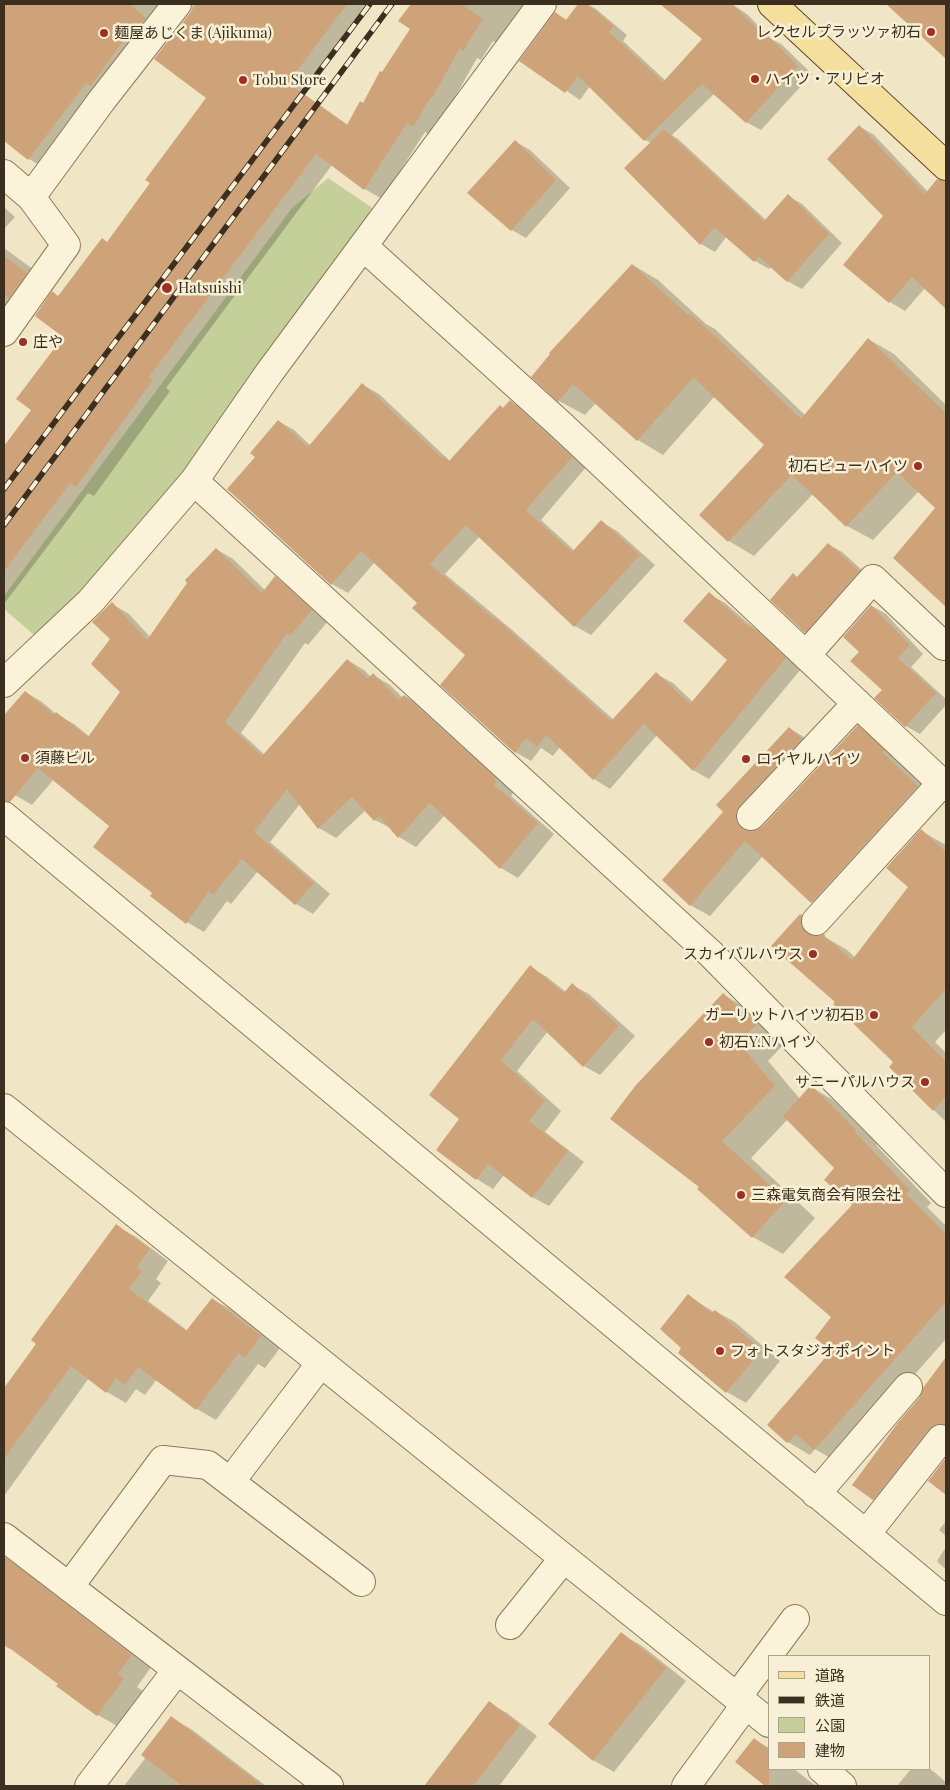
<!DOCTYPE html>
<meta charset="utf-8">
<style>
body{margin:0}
#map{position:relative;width:950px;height:1790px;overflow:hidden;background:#f0e6c5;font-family:"Playfair Display","Noto Sans JP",serif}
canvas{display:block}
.frame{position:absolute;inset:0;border:5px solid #3c2f1f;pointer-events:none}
.legend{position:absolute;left:768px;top:1655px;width:162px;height:115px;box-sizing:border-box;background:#f7f0d6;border:1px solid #aca38d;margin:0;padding:6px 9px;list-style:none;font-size:15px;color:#3c2f1f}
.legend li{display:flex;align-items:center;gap:10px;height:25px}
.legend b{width:25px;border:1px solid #aca38d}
</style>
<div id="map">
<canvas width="950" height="1790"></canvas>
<div class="frame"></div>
<ul class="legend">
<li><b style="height:6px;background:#f4df9d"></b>道路</li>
<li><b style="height:6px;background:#3c2f1f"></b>鉄道</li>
<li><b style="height:14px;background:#c5cf99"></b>公園</li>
<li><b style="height:14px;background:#cfa37a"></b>建物</li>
</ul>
</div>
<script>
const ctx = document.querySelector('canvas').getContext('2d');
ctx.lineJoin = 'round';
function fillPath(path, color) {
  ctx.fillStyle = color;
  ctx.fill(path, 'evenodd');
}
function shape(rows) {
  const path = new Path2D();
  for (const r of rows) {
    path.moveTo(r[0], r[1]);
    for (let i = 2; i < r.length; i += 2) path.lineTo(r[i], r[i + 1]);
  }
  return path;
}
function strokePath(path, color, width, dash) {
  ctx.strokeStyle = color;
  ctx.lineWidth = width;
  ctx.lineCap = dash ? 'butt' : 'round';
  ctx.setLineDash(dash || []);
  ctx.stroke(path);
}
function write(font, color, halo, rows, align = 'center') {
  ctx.font = font + ' "Playfair Display","Noto Sans JP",serif';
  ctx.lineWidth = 5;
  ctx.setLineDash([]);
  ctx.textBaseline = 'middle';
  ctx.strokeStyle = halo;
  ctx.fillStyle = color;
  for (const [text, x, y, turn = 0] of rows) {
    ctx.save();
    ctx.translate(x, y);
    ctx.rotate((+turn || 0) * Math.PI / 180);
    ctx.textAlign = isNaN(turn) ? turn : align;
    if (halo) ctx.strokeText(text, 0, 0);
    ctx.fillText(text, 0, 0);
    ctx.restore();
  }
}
fillPath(shape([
 [328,178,374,209,186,471,82,593,34,635,4,609,4,596,292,208]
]), '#c5cf99');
fillPath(shape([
 [4,4,183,4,46,169,29,159,4,140],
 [193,4,372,4,304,94,348,125,364,104,412,28,400,21,412,4,544,4,512,52,493,41,481,60,477,58,450,106,431,136,425,132,382,199,365,189,332,165,166,388,170,391,94,496,88,493,4,604,4,448,33,409,64,337,59,297,107,243,152,183,208,98,190,14],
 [580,4,587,4,596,9,627,35,623,41,666,81,704,39,666,4,732,4,748,15,771,39,781,44,812,74,761,130,746,122,714,94,672,135,678,139,766,220,788,196,802,204,842,243,802,289,787,281,772,267,769,269,755,261,727,236,715,252,701,244,626,168,651,143,645,140,590,86,580,100,521,60,555,14,567,20],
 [888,4,946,4,946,58],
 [859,126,874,135,928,192,933,186,946,194,946,307,925,288,905,311,890,302,845,264,885,216],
 [516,142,530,150,570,188,526,238,512,230],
 [4,207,15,217,4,229],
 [4,248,34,270,4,333],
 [633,265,658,280,706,324,715,329,805,415,868,339,894,354,946,405,946,605,895,557,937,508,919,491,873,540,847,526,813,494,754,556,729,541,701,514,766,445,715,396,663,455,638,440,596,403,585,415,559,401],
 [363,385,379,394,450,461,510,401,526,411,587,466,541,520,575,551,601,522,617,531,655,565,591,635,575,626,480,536,445,574,511,629,614,720,656,674,673,683,693,702,728,660,709,594,725,603,754,628,767,635,802,668,709,779,693,770,657,735,610,789,594,779,560,747,553,756,541,748,531,761,515,752,466,655,419,603,375,562,348,593,332,584,228,489,256,457,278,421,294,430,311,446],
 [828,544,842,552,873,580,820,640,806,632,798,577],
 [216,549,233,559,265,590,275,578,292,588,328,621,308,645,305,643,241,733,265,755,347,660,364,670,371,677,373,675,390,685,403,698,405,696,422,706,512,789,511,791,513,793,511,796,554,834,518,878,501,868,445,815,416,847,399,837,392,829,375,820,366,810,336,838,319,828,300,804,270,842,330,894,313,914,296,904,258,871,231,904,227,901,204,932,187,922,151,896,154,893,111,826,54,779,32,805,15,795,4,785,4,717,25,692,42,702,56,714,74,724,90,737,122,692,111,639,112,604,129,614,150,637],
 [872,606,886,614,923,654,911,667,946,699,946,705,920,734,906,726,883,689],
 [858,727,878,738,937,799,832,914,812,902,763,856,710,916,690,905,725,812,789,728,809,740,756,824,756,832,763,828],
 [921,831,946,845,946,1030,935,1042,946,1053,946,1122,890,1067,895,1062,836,1002,773,946,800,915,824,929,825,937,847,950,856,958,910,887],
 [530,967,547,977,566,992,572,985,589,994,635,1036,600,1075,584,1066,548,1031,517,1071,561,1111,545,1132,584,1162,549,1206,532,1197,504,1175,493,1189,477,1179,461,1119],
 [724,995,753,1012,786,1042,768,1061,800,1099,811,1087,833,1100,877,1144,876,1145,931,1203,927,1207,946,1226,946,1339,837,1462,815,1449,810,1455,788,1442,769,1425,832,1351,853,1205,836,1168,788,1119,751,1158,815,1218,783,1254,753,1237,699,1189,701,1186],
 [116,1226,136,1237,168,1261,156,1279,161,1283,148,1301,188,1331,212,1299,232,1310,280,1348,265,1368,258,1364,216,1420,197,1409,157,1379,145,1395,136,1389,126,1403,107,1392,89,1378,4,1496,4,1390,37,1343],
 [688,1296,714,1312,715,1311,735,1322,780,1361,746,1403,727,1392,679,1353,683,1348],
 [946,1359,946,1447,895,1512,873,1499,924,1389],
 [946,1521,946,1536,939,1530],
 [946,1547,946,1570,937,1561],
 [4,1557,21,1567,151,1667,137,1687,143,1691,117,1726,98,1715,60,1683,11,1647,10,1649,4,1646],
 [621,1634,642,1646,686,1681,614,1772,593,1760],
 [489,1703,507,1713,537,1736,499,1786,426,1786],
 [172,1718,191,1729,266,1786,124,1786,146,1757],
 [754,1739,769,1748,769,1769,794,1769,813,1784,818,1786,767,1786,736,1762],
 [929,1768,946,1782,946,1786,897,1786,911,1769]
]), '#0003');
fillPath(shape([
 [4,4,130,4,146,18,129,40,126,37,91,86,86,83,28,160,4,141],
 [197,4,347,4,288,83,347,125,360,101,363,103,380,71,382,72,410,29,398,21,411,4,461,4,483,19,463,51,460,48,432,98,431,97,413,127,407,123,364,190,316,154,149,377,153,380,76,487,70,483,4,571,4,446,31,410,16,399,63,337,35,316,52,291,58,296,102,238,107,242,150,183,145,180,206,98,154,59],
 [578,4,587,4,614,26,609,32,663,82,702,39,660,4,732,4,765,37,767,35,798,66,746,123,702,84,644,141,578,76,565,93,519,61,555,12,566,20],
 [886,4,946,4,946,59],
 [859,125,925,194,937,179,946,181,946,309,912,277,889,303,843,265,883,216,827,159],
 [664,129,764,221,788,194,829,234,787,282,759,257,754,262,714,227,700,245,624,168],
 [515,140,556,180,511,231,467,193],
 [4,256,27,273,9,298,4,294],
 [632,264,688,315,689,313,724,344,801,419,868,338,946,413,946,607,893,558,935,508,897,472,846,527,792,475,728,542,699,515,764,445,694,378,693,378,637,441,573,384,558,402,531,377,550,354,549,353],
 [362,383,442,458,444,456,449,461,500,405,503,408,510,400,572,457,526,510,572,552,601,520,640,555,574,627,466,525,430,564,494,619,495,618,611,721,656,672,690,704,727,660,683,621,709,592,749,627,750,625,786,658,693,771,644,724,593,780,546,735,537,747,526,738,515,753,440,685,465,655,412,608,417,603,361,551,331,585,227,489,255,457,250,453,278,420,308,447],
 [828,543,859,571,805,633,770,600,793,573,797,577],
 [216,548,262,593,275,576,312,610,290,636,287,633,225,722,262,756,347,659,368,679,373,673,399,700,404,695,496,778,494,780,497,782,494,785,538,823,500,869,430,803,398,838,379,816,374,821,352,797,318,829,287,789,254,832,314,883,295,905,242,859,213,895,209,891,186,924,150,896,152,893,93,847,109,826,38,768,10,802,4,801,4,715,25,691,54,715,56,712,88,737,120,692,91,664,110,639,92,622,112,602,147,640,187,583,185,580],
 [871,605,910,645,898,658,936,693,905,727,874,698,882,690,850,661,859,652,843,637],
 [858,725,884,750,882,752,918,786,811,903,745,841,690,906,662,880,723,812,716,805,789,727,802,739,740,805,736,812,736,821,741,828,747,831,755,831,762,827],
 [921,829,946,852,946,989,912,1027,946,1062,946,1096,933,1111,889,1067,893,1062,833,1004,835,1002,771,946,800,914,802,915,801,925,806,933,813,936,823,935,852,960,908,887,886,868],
 [530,965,564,993,572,983,619,1026,583,1067,533,1019,501,1060,545,1101,529,1121,568,1151,532,1198,488,1164,476,1180,436,1150,459,1119,429,1095],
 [723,993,757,1024,739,1043,775,1086,722,1141,786,1200,752,1238,697,1189,699,1187,610,1119,636,1085],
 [811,1085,856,1130,855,1132,910,1190,906,1194,946,1234,946,1302,814,1450,796,1434,787,1443,767,1425,831,1351,815,1338,831,1317,784,1277,852,1205,824,1180,834,1168,783,1116],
 [116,1224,150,1249,137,1267,142,1271,129,1289,186,1331,212,1298,261,1336,245,1358,239,1353,196,1410,138,1367,125,1385,116,1378,106,1393,71,1366,4,1459,4,1388,36,1344,31,1340],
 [688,1294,712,1313,715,1310,762,1350,726,1393,678,1353,681,1348,660,1329],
 [946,1357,946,1425,936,1424,929,1429,873,1500,852,1485,897,1424,920,1397,923,1388],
 [946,1458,946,1495,928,1481],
 [4,1556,132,1655,118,1674,124,1679,97,1716,56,1686,58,1684,4,1644],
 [621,1632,666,1668,593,1761,548,1724],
 [489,1701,520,1725,473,1786,424,1786],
 [171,1716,263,1786,182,1786,141,1755],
 [754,1738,769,1750,769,1786,765,1786,735,1762]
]), '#cfa37a');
const minor = shape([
 [4,174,31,197,66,245,4,332],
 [31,197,102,100,177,4],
 [364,247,561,425,946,787],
 [194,481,711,954,946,1193],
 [806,655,873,579,944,646],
 [4,683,90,602,194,481,269,373,542,4],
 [4,816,946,1601],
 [751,816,857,703],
 [816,921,942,783],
 [4,1108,769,1723],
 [230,1482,321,1363],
 [816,1494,908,1387],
 [866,1534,941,1439],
 [4,1537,329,1786],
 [69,1587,163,1460,208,1465,361,1582],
 [510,1625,564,1558],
 [737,1697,795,1619],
 [822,1769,842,1786],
 [89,1786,177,1670],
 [686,1786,746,1704]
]);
const primary = shape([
 [772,4,946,166]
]);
strokePath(minor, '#8c785a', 30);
strokePath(primary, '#5a462f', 30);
strokePath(minor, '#faf3d9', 28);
strokePath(primary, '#f4df9d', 28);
const rail = shape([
 [4,489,370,4],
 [4,525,392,4]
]);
strokePath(rail, '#3c2f1f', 5.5);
strokePath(rail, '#f7f0d6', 4, [11]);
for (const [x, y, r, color] of [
 [931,32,5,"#9e2f28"],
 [104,33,5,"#9e2f28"],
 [755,79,5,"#9e2f28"],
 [243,80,5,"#9e2f28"],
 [167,288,6,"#9e2f28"],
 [23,342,5,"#9e2f28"],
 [918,466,5,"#9e2f28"],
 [25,758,5,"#9e2f28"],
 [746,759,5,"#9e2f28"],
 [813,954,5,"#9e2f28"],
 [874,1015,5,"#9e2f28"],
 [709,1042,5,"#9e2f28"],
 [925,1082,5,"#9e2f28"],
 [741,1195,5,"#9e2f28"],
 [720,1351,5,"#9e2f28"]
]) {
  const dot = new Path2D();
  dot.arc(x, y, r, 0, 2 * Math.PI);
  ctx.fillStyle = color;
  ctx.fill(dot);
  strokePath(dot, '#f7f0d6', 2);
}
write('15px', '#3c2f1f', '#f7f0d6', [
 ["レクセルプラッツァ初石",921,32,"right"],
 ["麺屋あじくま (Ajikuma)",114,33],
 ["ハイツ・アリビオ",765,79],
 ["Tobu Store",253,80],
 ["Hatsuishi",178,288],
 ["庄や",33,342],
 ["初石ビューハイツ",908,466,"right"],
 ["須藤ビル",35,758],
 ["ロイヤルハイツ",756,759],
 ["スカイバルハウス",803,954,"right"],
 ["ガーリットハイツ初石B",864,1015,"right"],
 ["初石Y.Nハイツ",719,1042],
 ["サニーパルハウス",915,1082,"right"],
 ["三森電気商会有限会社",751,1195],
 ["フォトスタジオポイント",730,1351]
], 'left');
</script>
